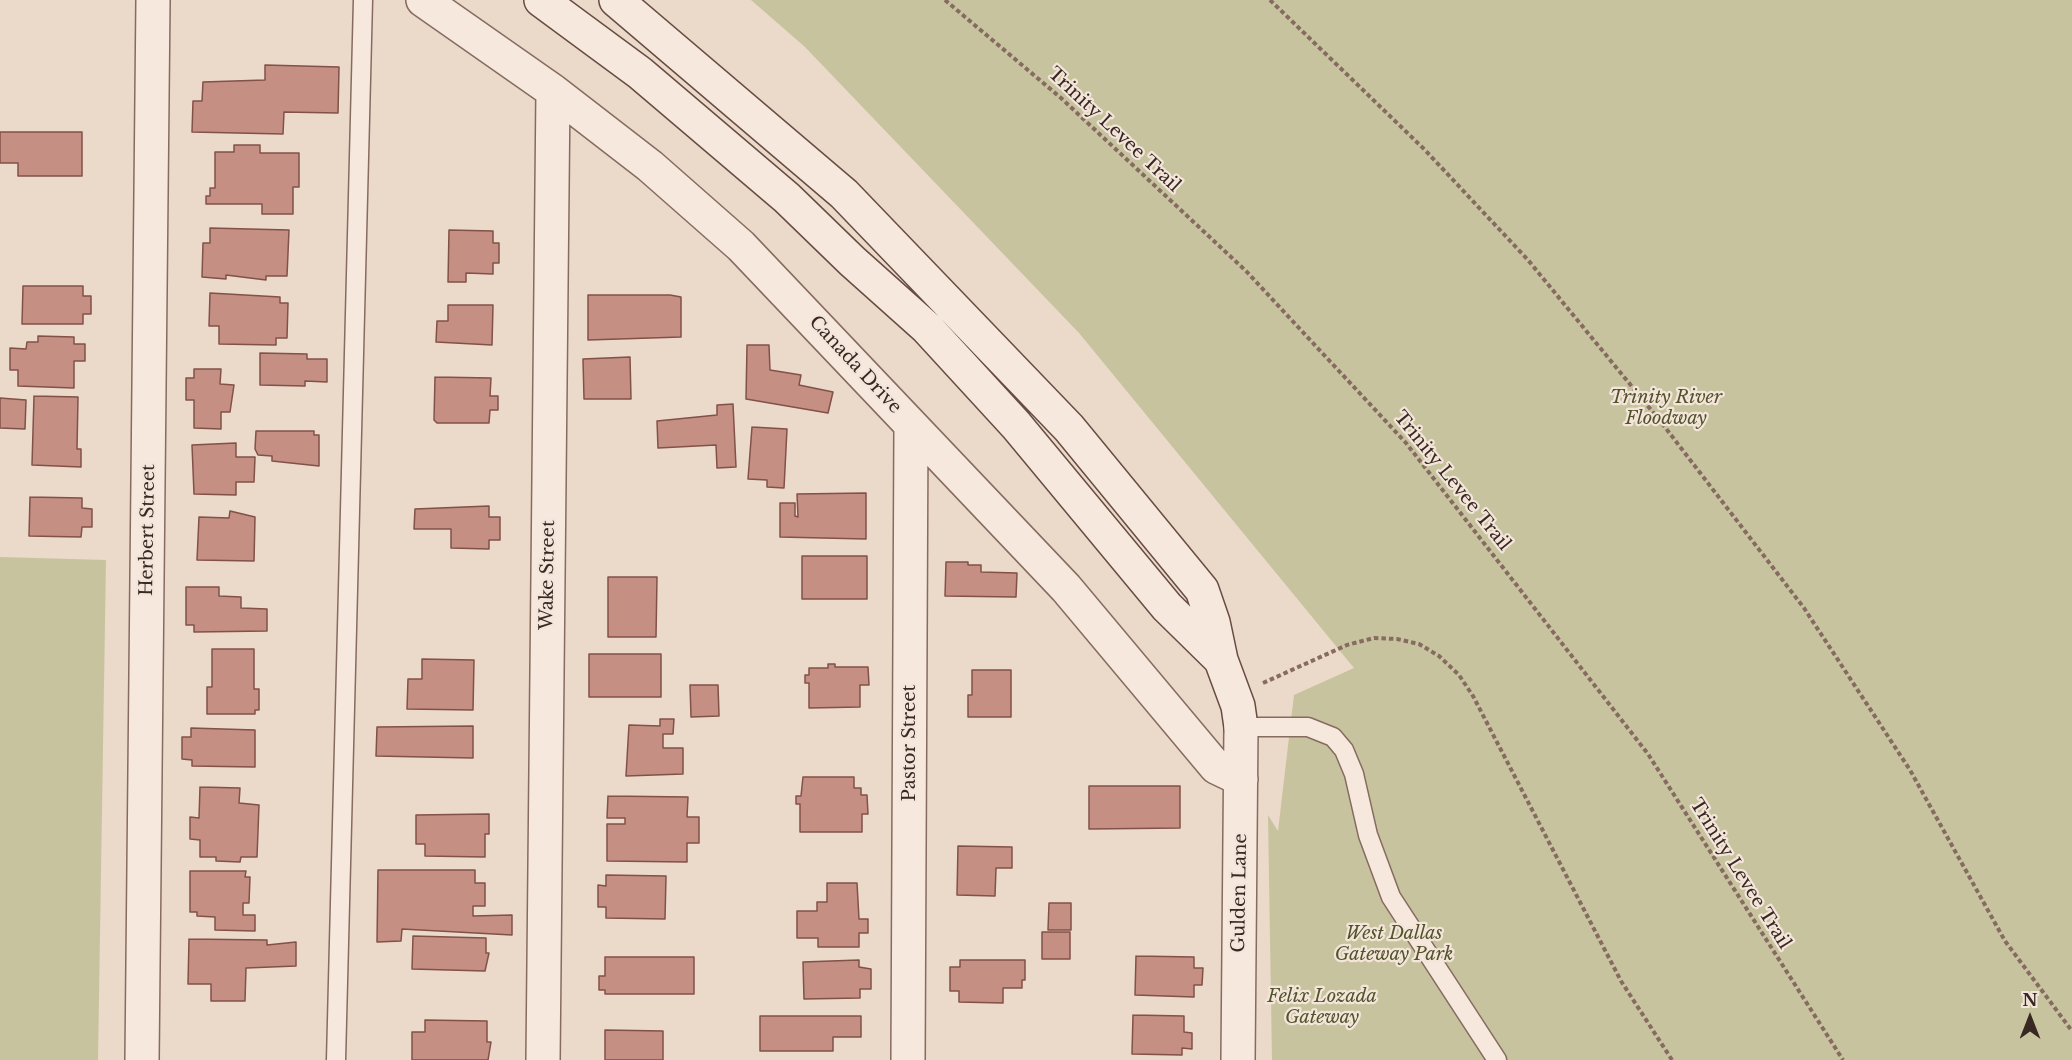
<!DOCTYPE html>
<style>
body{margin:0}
#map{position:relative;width:2072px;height:1060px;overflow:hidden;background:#ebd9ca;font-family:"Libre Baskerville",serif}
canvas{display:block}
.north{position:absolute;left:2000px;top:988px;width:60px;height:60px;-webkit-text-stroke:4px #f3e5d9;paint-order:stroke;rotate:0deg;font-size:16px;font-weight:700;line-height:24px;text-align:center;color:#382722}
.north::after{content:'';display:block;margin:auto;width:21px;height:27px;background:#382722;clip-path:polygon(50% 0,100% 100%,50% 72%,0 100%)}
</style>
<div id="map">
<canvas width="2072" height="1060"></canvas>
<div class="north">N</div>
</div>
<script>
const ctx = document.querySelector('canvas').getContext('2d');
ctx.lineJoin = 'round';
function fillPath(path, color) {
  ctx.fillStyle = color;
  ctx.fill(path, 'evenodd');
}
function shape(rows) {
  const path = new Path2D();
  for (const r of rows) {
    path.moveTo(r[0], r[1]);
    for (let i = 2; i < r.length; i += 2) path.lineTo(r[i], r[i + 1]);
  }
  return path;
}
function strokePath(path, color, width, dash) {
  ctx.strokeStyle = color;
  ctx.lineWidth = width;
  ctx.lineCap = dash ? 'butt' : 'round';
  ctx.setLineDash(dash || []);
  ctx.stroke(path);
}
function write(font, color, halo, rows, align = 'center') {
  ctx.font = font + ' "Libre Baskerville",serif';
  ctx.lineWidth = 4.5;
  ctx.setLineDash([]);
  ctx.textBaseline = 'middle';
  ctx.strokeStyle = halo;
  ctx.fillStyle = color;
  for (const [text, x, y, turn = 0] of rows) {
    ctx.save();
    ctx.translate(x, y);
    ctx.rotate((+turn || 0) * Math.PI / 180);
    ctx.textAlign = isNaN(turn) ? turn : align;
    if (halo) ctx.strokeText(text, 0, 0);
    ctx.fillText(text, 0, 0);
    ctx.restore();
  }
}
fillPath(shape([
 [751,0,2072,0,2072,1060,1272,1060,1268,815,1278,831,1294,695,1354,668,1079,333,805,47],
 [0,557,106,560,98,1060,0,1060]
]), '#c8c39f');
const building = shape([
 [265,65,339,67,338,113,284,112,283,134,192,132,193,101,202,101,203,82,265,80,265,65],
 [0,132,82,132,82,176,18,176,18,163,0,163,0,132],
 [234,145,260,145,260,153,299,153,299,187,293,187,293,214,262,214,262,204,206,204,206,196,210,196,210,188,215,188,215,152,234,152,234,145],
 [210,228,289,230,287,276,266,276,266,280,226,275,226,279,202,277,203,243,210,243,210,228],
 [449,230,493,231,493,243,499,243,499,263,493,263,493,274,466,273,466,282,448,282,449,230],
 [23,286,83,286,83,296,91,296,91,314,83,314,83,324,22,324,23,286],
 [210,293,280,297,280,303,288,303,287,338,276,338,276,345,219,344,219,326,209,326,210,293],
 [588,295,670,295,681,297,681,337,588,340,588,295],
 [448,305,493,305,492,345,436,342,437,321,448,321,448,305],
 [38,336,74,337,74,344,85,344,85,361,74,361,74,388,18,386,18,370,10,370,10,348,26,349,27,342,38,342,38,336],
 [747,345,769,345,770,370,801,375,799,385,833,392,828,413,746,399,747,345],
 [260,353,307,354,307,359,327,359,327,382,305,381,305,386,260,385,260,353],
 [630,357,631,399,584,399,583,359,630,357],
 [194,369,221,369,220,384,234,385,230,412,221,412,221,429,194,428,194,400,186,400,186,378,194,378,194,369],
 [435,377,491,378,490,396,498,396,498,410,490,410,489,423,437,423,434,420,435,377],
 [34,396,78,397,77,449,81,449,81,467,32,465,34,396],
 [0,398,26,400,25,429,0,428,0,398],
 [733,404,736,467,717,468,716,445,658,448,657,421,717,415,717,405,733,404],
 [752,427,787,429,784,488,767,487,767,480,748,479,752,427],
 [256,431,314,431,314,435,319,435,319,466,272,461,272,456,258,455,255,449,256,431],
 [236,443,236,457,255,457,254,482,236,482,236,495,194,494,192,445,236,443],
 [866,493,866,539,780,537,780,503,795,503,795,516,798,517,797,494,866,493],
 [30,497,82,498,82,508,92,509,92,527,82,527,81,537,29,536,30,497],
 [489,506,489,517,500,517,500,540,489,540,489,549,451,548,451,529,414,529,415,509,489,506],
 [230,511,255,517,254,561,197,560,199,517,229,518,230,511],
 [802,556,867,556,867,599,802,599,802,556],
 [946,562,968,562,968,565,981,565,981,572,1017,573,1016,597,945,596,946,562],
 [608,577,657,577,656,637,608,637,608,577],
 [186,587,219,587,219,596,241,597,241,608,267,609,267,631,194,632,194,625,186,625,186,587],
 [212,649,254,649,254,689,259,689,259,710,255,710,255,714,207,714,207,687,212,687,212,649],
 [589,654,661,654,661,697,589,697,589,654],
 [422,659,474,660,473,710,407,709,408,679,422,679,422,659],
 [828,664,835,664,835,667,868,667,869,685,860,685,860,707,809,708,809,683,805,683,805,675,809,675,809,668,828,668,828,664],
 [972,670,1011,670,1011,717,968,717,968,695,972,695,972,670],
 [690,685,718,685,719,716,691,717,690,685],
 [660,719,674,719,673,734,663,734,663,748,683,748,683,774,626,776,629,725,660,726,660,719],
 [473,726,473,758,376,756,377,727,473,726],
 [191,728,255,730,255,767,192,766,192,760,182,759,182,737,191,737,191,728],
 [803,777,854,777,854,788,861,788,861,795,867,795,868,814,862,814,862,832,800,832,800,804,796,804,796,796,801,796,803,777],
 [1089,786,1180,786,1180,828,1089,829,1089,786],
 [200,787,240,788,239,803,259,805,257,857,241,857,240,862,216,861,216,857,200,857,200,840,190,839,190,817,199,818,200,787],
 [608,796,688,797,687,817,699,817,699,843,687,843,687,862,607,861,607,824,625,824,625,818,607,818,608,796],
 [489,814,489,834,485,834,485,857,425,856,425,844,416,844,416,815,489,814],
 [958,846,1012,847,1012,868,996,868,995,896,957,895,958,846],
 [378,870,475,870,475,883,485,883,485,906,473,906,473,916,512,915,512,935,402,929,401,941,377,942,378,870],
 [190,871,246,871,245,877,250,877,249,903,243,903,243,915,255,915,255,931,215,930,215,917,197,916,197,912,190,912,190,871],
 [606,875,666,876,665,919,606,918,606,907,598,907,598,885,606,886,606,875],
 [827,883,857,883,859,919,868,919,868,933,859,933,859,947,818,947,818,938,797,938,797,911,817,911,817,902,827,902,827,883],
 [1049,903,1071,903,1071,930,1048,930,1049,903],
 [1042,932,1070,932,1070,959,1042,959,1042,932],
 [413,936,486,938,486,953,489,953,485,971,412,969,413,936],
 [189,939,267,940,267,945,296,942,296,966,246,968,245,1001,211,1001,211,984,188,984,189,939],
 [1136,956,1194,957,1194,968,1203,968,1202,985,1194,985,1194,997,1135,995,1136,956],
 [605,957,694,957,694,994,605,994,605,990,599,990,599,976,605,976,605,957],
 [859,960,859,967,871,969,871,989,860,989,860,998,804,999,803,962,859,960],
 [960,960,1025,960,1025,980,1022,980,1022,988,1003,988,1003,1003,959,1002,959,991,950,991,950,967,960,967,960,960],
 [1133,1015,1184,1016,1184,1032,1192,1033,1192,1049,1182,1048,1182,1055,1132,1054,1133,1015],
 [760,1016,861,1016,861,1037,833,1037,833,1051,760,1051,760,1016],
 [425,1020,487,1021,487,1042,491,1042,488,1060,412,1060,412,1032,425,1032,425,1020],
 [605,1030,663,1031,663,1060,605,1060,605,1030]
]);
fillPath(building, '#c58f84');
strokePath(building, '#825148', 1.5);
const lane = shape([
 [1241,727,1308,727,1333,737,1344,750,1354,774,1368,835,1391,897,1497,1060],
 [336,1060,363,0]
]);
const street = shape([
 [423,0,553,91,650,166,741,246,1066,588,1216,767,1241,779],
 [142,1060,153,0],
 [543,1060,553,91],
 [908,1060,911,425],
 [1238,1060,1241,727]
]);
const secondary = shape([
 [541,0,640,73,787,198,852,261,927,328,1016,425,1167,607,1221,660],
 [616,0,844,194,1069,428,1202,590,1213,622,1221,660,1238,706,1241,727]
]);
strokePath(lane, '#866b60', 21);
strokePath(street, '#866b60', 36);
strokePath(secondary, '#684c43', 36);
strokePath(shape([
 [945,0,1061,98,1246,271,1406,443,1648,754,1843,1060],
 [1270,0,1425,150,1528,260,1661,422,1804,608,1910,770,2005,941,2072,1031],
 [1263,683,1347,645,1374,638,1397,639,1419,644,1439,656,1459,675,1473,696,1621,981,1672,1060]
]), '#866b60', 4, [4.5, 3]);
strokePath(lane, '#f6e8dd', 18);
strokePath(street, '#f6e8dd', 33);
strokePath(secondary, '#f6e8dd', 33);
write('18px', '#382722', '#f3e5d9', [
 ["Trinity Levee Trail",1114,130,43],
 ["Canada Drive",855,365,47],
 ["Trinity Levee Trail",1452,481,51],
 ["Herbert Street",148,530,-89],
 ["Wake Street",548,575,-89],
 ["Pastor Street",910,743,-90],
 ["Trinity Levee Trail",1740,874,58],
 ["Gulden Lane",1240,893,-89]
]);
write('italic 18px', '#52522b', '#f3e5d9', [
 ["Trinity River",1666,398],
 ["Floodway",1666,419],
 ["West Dallas",1394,934],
 ["Gateway Park",1394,955],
 ["Felix Lozada",1322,997],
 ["Gateway",1322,1018]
]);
</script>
